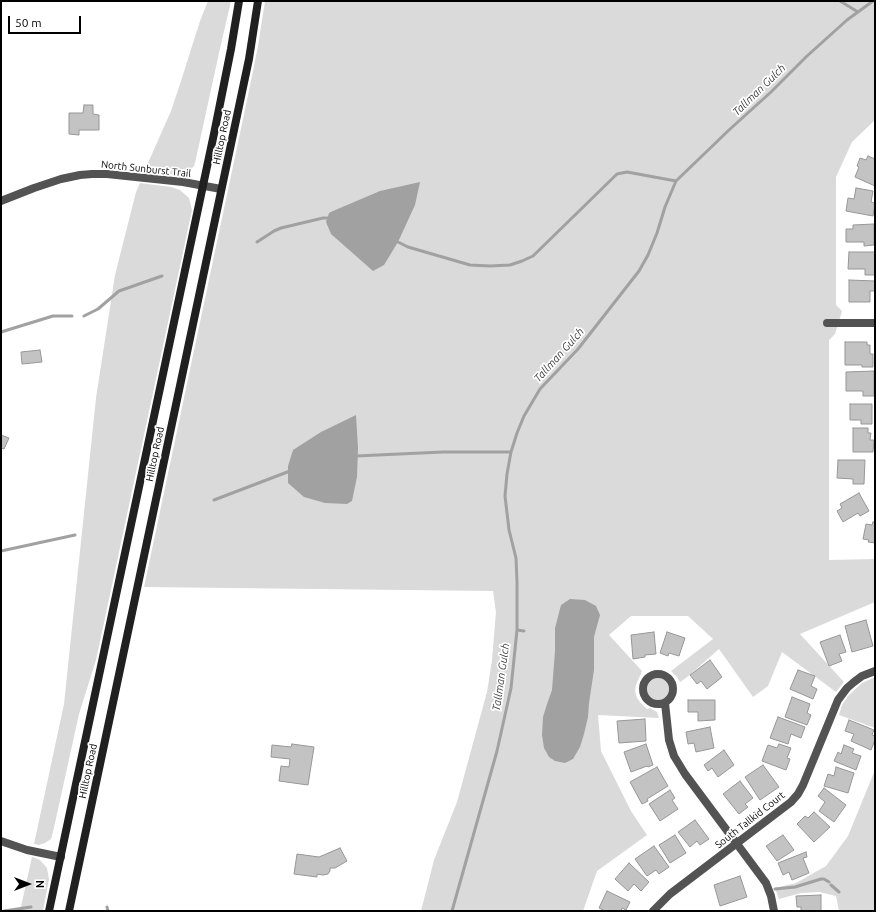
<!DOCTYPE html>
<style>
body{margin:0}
#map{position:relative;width:876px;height:912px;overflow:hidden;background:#fff;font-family:Ubuntu,sans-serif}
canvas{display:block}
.frame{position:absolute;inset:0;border:2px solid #000;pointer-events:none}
.north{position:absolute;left:8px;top:864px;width:40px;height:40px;-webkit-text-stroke:3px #fff;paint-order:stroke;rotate:90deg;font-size:11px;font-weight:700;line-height:16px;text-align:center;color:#000}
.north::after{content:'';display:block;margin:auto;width:14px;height:18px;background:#000;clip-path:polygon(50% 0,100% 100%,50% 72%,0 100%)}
.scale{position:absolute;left:8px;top:16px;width:73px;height:18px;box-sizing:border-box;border:2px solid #000;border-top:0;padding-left:5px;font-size:12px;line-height:14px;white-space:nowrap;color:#000;-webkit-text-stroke:3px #fff;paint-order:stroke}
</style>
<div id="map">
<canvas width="876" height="912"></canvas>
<div class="frame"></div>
<div class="north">N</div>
<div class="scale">50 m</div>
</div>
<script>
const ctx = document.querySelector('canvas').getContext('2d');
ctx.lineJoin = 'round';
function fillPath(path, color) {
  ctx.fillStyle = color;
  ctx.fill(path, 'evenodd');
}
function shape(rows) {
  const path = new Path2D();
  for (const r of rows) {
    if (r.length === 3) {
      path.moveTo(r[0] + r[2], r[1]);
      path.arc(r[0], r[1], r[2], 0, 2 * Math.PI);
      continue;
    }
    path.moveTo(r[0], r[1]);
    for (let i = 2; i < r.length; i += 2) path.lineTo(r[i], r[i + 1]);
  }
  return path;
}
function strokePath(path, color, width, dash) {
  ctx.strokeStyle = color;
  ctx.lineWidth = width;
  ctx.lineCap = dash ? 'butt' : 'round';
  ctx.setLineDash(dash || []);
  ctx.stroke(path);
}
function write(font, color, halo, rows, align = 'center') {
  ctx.font = font + ' Ubuntu,sans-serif';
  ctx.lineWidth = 3.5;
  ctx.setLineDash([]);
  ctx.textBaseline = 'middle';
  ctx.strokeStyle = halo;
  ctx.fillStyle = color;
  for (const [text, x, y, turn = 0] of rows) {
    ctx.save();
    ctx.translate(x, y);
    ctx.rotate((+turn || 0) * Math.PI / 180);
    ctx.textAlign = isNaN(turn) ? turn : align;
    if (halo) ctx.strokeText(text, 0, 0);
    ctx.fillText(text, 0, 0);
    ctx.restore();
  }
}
fillPath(shape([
 [208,1,231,1,219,53,195,163,194,166,190,170,184,173,178,175,144,172,171,111,182,78,200,21],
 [265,1,875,1,875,120,852,142,836,177,836,305,842,311,835,334,829,340,829,560,875,559,875,602,800,634,844,682,836,692,782,652,768,686,753,697,719,649,686,678,680,682,677,677,671,671,713,639,688,616,631,616,609,635,642,671,636,685,635,691,637,698,640,702,647,709,650,708,657,712,659,718,598,715,601,751,631,811,647,835,597,871,583,911,421,911,434,860,457,802,487,692,492,660,496,612,493,591,144,587,251,81,258,46],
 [140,183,171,187,180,190,189,198,192,210,96,660,79,714,53,832,51,839,45,843,39,845,34,844,64,704,96,398,115,275,136,192],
 [875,677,875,728,839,715,842,705,848,696,862,683],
 [658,689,11],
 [875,770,875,911,839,911,836,896,819,892,801,893,779,899,775,888,796,883,826,866,848,836],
 [32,857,40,860,47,868,49,879,43,911,20,911]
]), '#dadada');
fillPath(shape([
 [420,182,415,205,398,242,384,265,373,271,331,234,326,222,329,213,333,211,380,191],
 [356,415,358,448,357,477,352,501,347,504,325,503,304,497,288,483,288,466,293,450,321,432],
 [570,599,585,600,596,606,600,615,594,637,594,670,589,703,588,717,584,734,580,747,573,759,565,763,555,761,549,757,544,748,542,735,543,717,547,704,552,690,555,651,555,628,561,605]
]), '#a1a1a1');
strokePath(shape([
 [840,1,858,12],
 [396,241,408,247,470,265,490,266,510,265,522,261,533,256,617,174,627,172,676,181],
 [257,242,274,231,281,228,323,218,330,218],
 [84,316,98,309,119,291,162,276],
 [1,332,53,316,72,316],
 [356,456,443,452,511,452],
 [214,500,290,471],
 [1,551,75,535],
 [517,630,524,631],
 [831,885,839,892],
 [775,889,795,887,821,879,824,879,829,882],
 [107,907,108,911],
 [4,911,31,907],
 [452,911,497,751,511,688,517,630,517,582,516,558,509,530,505,496,507,474,511,452,517,433,524,416,540,389,578,349,639,271,648,255,657,233,665,207,676,181,729,130,771,92,807,56,847,20,873,1]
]), '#a1a1a1', 3);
const building = shape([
 [84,105,93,105,93,114,99,115,99,130,79,130,79,135,69,134,69,113,83,113,84,105],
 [868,156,875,159,875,186,855,177,859,167,857,166,860,158,866,160,868,156],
 [856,188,873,191,871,202,875,203,873,216,846,211,848,198,854,199,856,188],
 [874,224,874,245,864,246,864,242,846,242,846,229,853,229,853,225,874,224],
 [849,252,875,252,875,275,865,275,865,269,848,269,849,252],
 [849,280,875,281,875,291,870,291,870,302,849,302,849,280],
 [845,342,867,342,867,345,870,345,870,354,873,354,873,367,862,367,862,365,845,365,845,342],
 [40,350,42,362,22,364,21,352,40,350],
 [874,371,874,396,863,396,863,391,846,391,846,372,874,371],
 [850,404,872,404,872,424,861,424,861,420,850,420,850,404],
 [853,428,868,428,868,433,871,433,870,440,874,440,873,452,853,452,853,428],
 [1,435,9,438,4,449,1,448,1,435],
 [838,460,865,460,864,484,853,484,853,479,837,478,838,460],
 [859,493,869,511,860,516,858,513,843,522,837,511,842,508,840,504,859,493],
 [873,522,875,522,875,543,868,542,869,540,863,539,866,524,872,525,873,522],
 [866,620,873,646,852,652,845,626,866,620],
 [654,632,656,654,645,655,645,657,633,659,631,635,654,632],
 [667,632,685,638,679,656,669,653,668,656,660,653,667,632],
 [840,635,846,652,839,654,842,661,829,666,820,642,840,635],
 [710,660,722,677,707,689,701,681,697,684,690,675,710,660],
 [798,670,815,676,811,686,817,689,813,699,790,689,798,670],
 [792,697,810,704,807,713,811,715,807,725,785,717,792,697],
 [688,700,715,700,715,720,698,721,698,712,688,712,688,700],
 [778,717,805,727,801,738,791,734,788,744,770,738,778,717],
 [645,719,646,741,619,743,617,721,645,719],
 [849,720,874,730,872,735,875,736,875,740,871,750,851,741,854,734,845,731,849,720],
 [710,727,714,748,696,752,694,743,688,744,686,732,710,727],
 [292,744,314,747,308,785,279,781,281,766,289,767,290,759,271,757,272,745,291,747,292,744],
 [646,744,653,765,648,767,647,766,631,772,624,752,646,744],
 [779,744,791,748,787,758,790,759,786,770,762,761,768,745,777,748,779,744],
 [844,745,854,749,852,753,861,756,856,770,834,761,838,752,841,754,844,745],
 [724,750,734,765,718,777,712,768,708,771,704,765,724,750],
 [763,765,779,787,760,800,745,777,763,765],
 [657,767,668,786,647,799,648,801,642,804,630,782,657,767],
 [836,767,854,773,848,793,824,786,828,774,834,776,836,767],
 [740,781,753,798,745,804,748,807,739,814,723,794,740,781],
 [824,788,846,805,834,822,819,811,825,802,818,796,824,788],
 [670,790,675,798,672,800,678,809,660,821,649,804,670,790],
 [814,812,830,827,814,842,797,824,805,816,808,818,814,812],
 [695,820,709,839,700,845,697,841,690,847,678,832,695,820],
 [675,835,686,853,670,863,659,845,675,835],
 [783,835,794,850,777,861,766,846,783,835],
 [654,846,669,867,659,874,656,870,647,876,635,859,648,850,654,846],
 [340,848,347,861,335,868,330,868,330,871,328,874,323,875,317,874,317,877,294,874,297,854,319,857,340,848],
 [806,852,807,857,803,858,809,873,792,880,789,872,783,875,778,863,806,852],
 [629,863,649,882,641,891,634,884,628,891,615,879,629,863],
 [740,876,747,897,720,906,714,885,740,876],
 [607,891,630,902,626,910,622,908,621,911,605,911,599,908,607,891],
 [821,895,821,911,801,911,801,907,797,907,796,896,821,895]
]);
fillPath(building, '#c3c3c3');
strokePath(building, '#979797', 1);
strokePath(shape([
 [1,201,34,188,61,179,80,175,92,174,107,174,183,182,221,189],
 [827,323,875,323],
 [658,689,15],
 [665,703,669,740,674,756,685,774,766,883,771,896,774,911],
 [1,841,27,850,61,857],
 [653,911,670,894,791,802,798,794,803,785,838,700,847,688,854,682,862,676,875,671]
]), '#535353', 8);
strokePath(shape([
 [49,911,215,129,231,49,239,1],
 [69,911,249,59,258,1]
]), '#202020', 8);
write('10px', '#000', '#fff', [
 ["Hilltop Road",222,137,-78],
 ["North Sunburst Trail",146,169,6],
 ["Hilltop Road",155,454,-78],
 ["Hilltop Road",88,771,-78],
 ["South Tallkid Court",750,820,-38]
]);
write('italic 11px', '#424242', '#fff', [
 ["Tallman Gulch",759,90,-44],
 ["Tallman Gulch",559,355,-48],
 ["Tallman Gulch",501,677,-82]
]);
</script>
